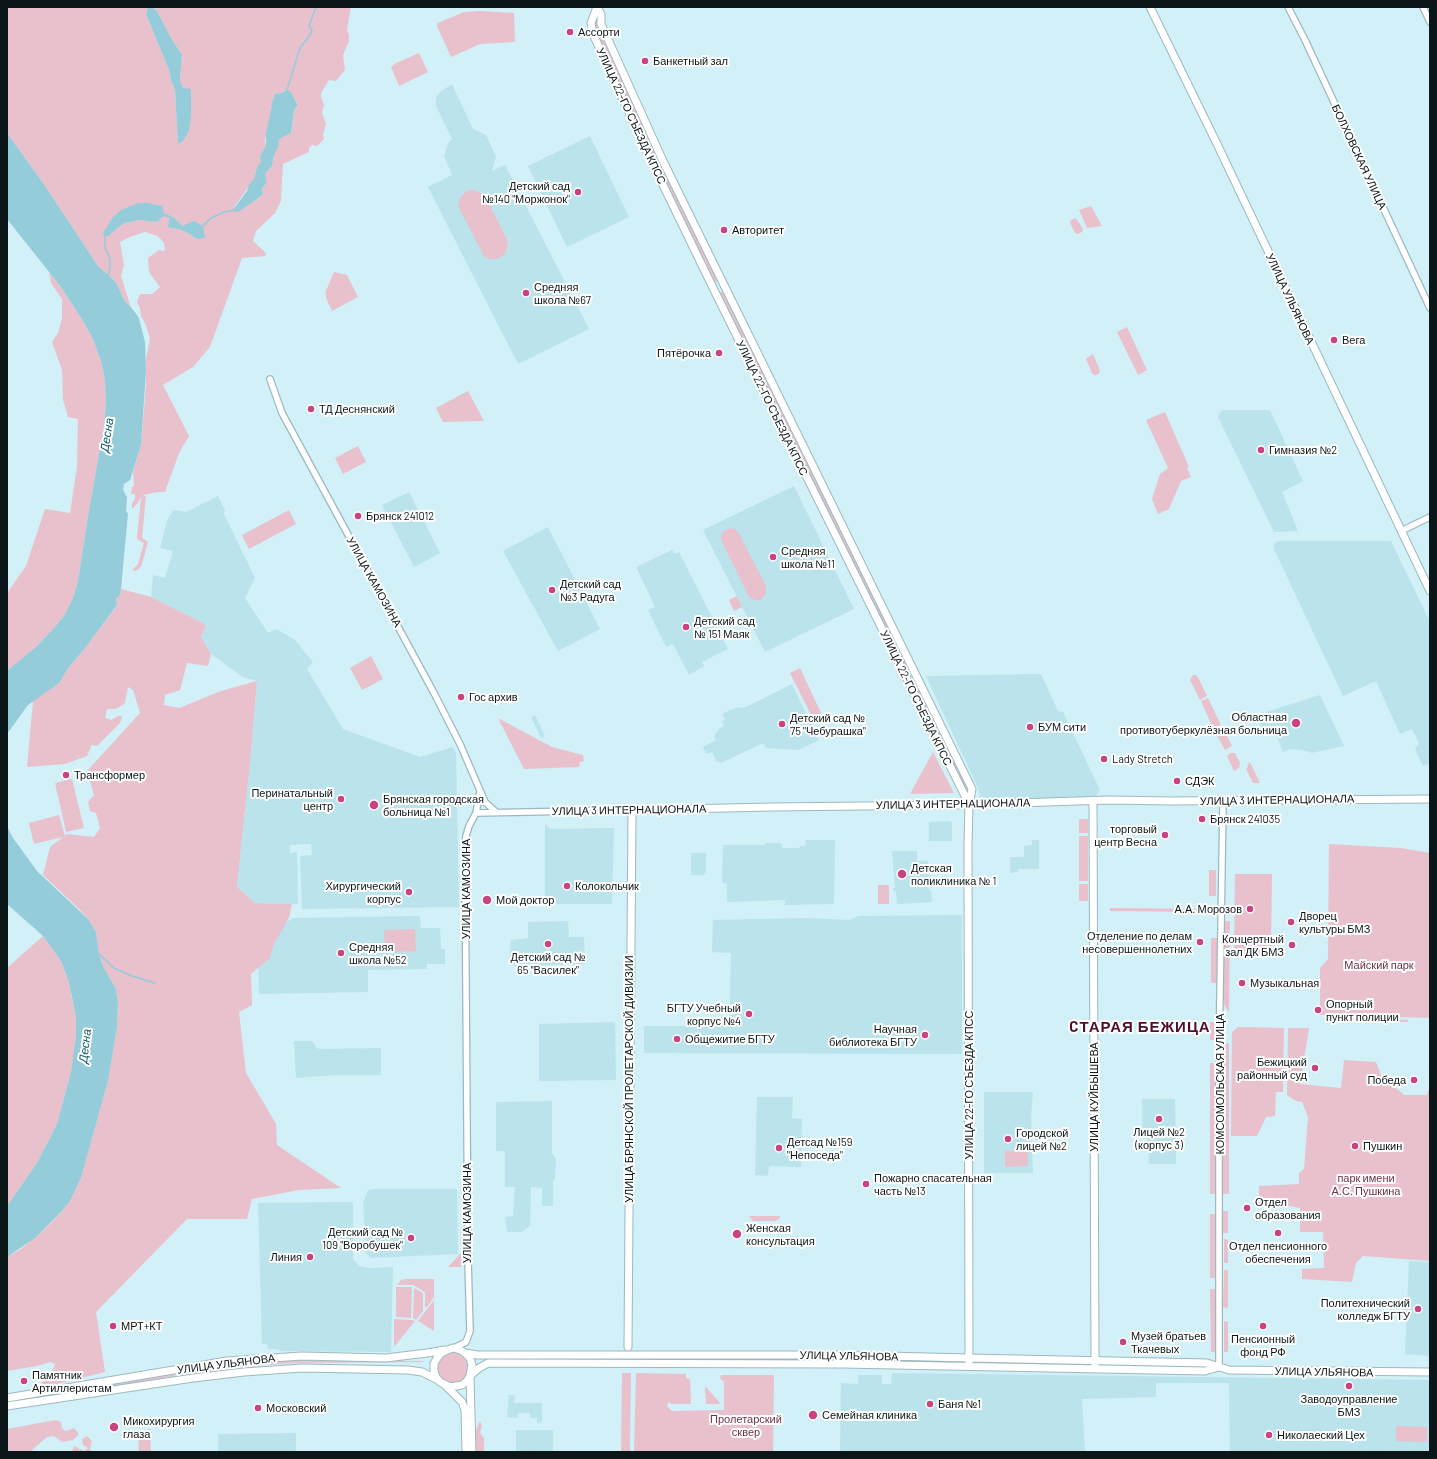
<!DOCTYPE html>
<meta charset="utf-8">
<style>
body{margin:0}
#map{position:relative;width:1437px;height:1459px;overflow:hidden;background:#d1f0f7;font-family:Barlow,sans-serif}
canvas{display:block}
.frame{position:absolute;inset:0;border:8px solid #0b1618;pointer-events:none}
</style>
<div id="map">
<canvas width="1437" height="1459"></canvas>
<div class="frame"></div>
</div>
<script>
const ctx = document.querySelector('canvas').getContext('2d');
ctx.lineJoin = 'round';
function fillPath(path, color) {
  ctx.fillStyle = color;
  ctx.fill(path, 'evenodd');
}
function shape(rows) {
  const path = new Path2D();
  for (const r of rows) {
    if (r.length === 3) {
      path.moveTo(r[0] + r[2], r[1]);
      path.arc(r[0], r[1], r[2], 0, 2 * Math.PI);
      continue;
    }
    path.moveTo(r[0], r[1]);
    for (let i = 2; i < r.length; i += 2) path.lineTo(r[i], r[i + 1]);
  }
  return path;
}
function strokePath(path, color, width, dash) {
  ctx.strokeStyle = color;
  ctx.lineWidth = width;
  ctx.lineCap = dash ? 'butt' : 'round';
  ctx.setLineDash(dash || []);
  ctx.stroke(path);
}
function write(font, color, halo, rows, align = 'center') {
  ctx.font = font + ' Barlow,sans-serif';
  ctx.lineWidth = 4;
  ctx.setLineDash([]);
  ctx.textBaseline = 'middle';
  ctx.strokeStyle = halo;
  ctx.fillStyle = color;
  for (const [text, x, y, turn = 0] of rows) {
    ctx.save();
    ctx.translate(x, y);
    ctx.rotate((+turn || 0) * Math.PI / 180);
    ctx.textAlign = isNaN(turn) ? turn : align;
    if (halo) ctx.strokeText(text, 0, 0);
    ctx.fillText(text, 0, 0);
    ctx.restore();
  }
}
fillPath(shape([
 [452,84,473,129,486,135,496,157,492,171,505,165,589,329,518,364,428,187,452,175,444,156,448,143,452,139,436,106,436,98,440,92],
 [590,136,629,217,567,247,528,166],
 [1223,410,1270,410,1303,481,1282,492,1298,531,1274,532,1218,417,1220,412],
 [794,486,854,609,765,652,703,530],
 [409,492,440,553,414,567,382,505],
 [218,496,225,510,224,514,255,578,245,598,268,633,276,629,294,639,313,662,307,669,343,729,420,757,453,747,456,753,459,907,302,909,300,856,312,855,311,844,290,845,290,853,297,852,298,904,255,903,237,887,251,753,257,681,243,677,211,654,201,637,205,626,203,623,151,597,153,575,165,578,173,551,160,548,167,521,173,510,186,512],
 [548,527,600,629,558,651,503,551],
 [1277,541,1391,541,1430,622,1430,763,1423,766,1415,749,1419,743,1412,729,1400,734,1376,681,1343,696,1274,549,1274,545],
 [672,550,675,554,679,552,728,649,702,662,704,666,689,675,673,644,666,647,648,610,655,607,636,567],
 [1041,674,1058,711,1063,712,1100,790,1095,797,985,799,980,797,978,788,926,676],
 [792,684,819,740,798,750,766,748,763,743,721,763,716,761,712,752,706,754,703,747,716,740,714,736,720,728,724,726,722,721,725,720,722,714,735,708,746,707],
 [1320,695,1344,746,1311,753,1310,752,1302,750,1290,749,1283,752,1276,733,1260,726,1260,720,1267,717,1266,712],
 [535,715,545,736,541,738,531,717],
 [950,821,952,823,952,841,929,841,929,822],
 [545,824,550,829,614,828,612,904,545,904],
 [806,840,835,840,834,904,785,905,785,900,727,902,727,884,722,883,723,845,765,845,765,843,780,843,780,844,782,844,782,848,799,848,800,846,805,846],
 [1032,840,1039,840,1039,869,1018,869,1018,872,1010,873,1010,857,1024,857,1024,846,1032,845],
 [892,851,917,851,917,861,928,861,929,890,931,890,932,902,897,904,896,892,894,891,893,888,895,888],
 [691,853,706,853,706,872,704,875,691,875],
 [962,915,962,1054,644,1053,644,1026,729,1026,731,953,712,952,713,920,805,918,850,920,859,916],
 [420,916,421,928,440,928,441,949,445,949,445,964,427,964,427,969,368,970,368,992,259,994,258,957,264,937,293,918],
 [568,921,569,937,584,937,585,964,513,966,513,964,509,964,511,940,528,938,528,922],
 [615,1022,616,1080,539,1081,539,1024],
 [294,1041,312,1041,317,1048,320,1049,381,1048,381,1075,337,1075,296,1078],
 [984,1092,1033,1092,1031,1116,1033,1173,984,1173],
 [757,1097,793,1097,792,1118,802,1119,801,1167,769,1166,768,1176,755,1175],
 [1142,1099,1175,1099,1176,1164,1149,1164,1148,1139,1143,1138],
 [552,1101,552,1153,556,1159,555,1178,553,1182,553,1206,542,1206,542,1188,531,1187,530,1226,521,1232,507,1232,505,1217,513,1216,515,1187,505,1187,505,1151,496,1151,496,1102],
 [374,1189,457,1189,458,1254,371,1258,366,1253,363,1203,368,1190],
 [351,1202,353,1204,353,1259,359,1266,369,1268,393,1267,391,1352,282,1351,275,1349,268,1349,267,1344,262,1344,258,1203],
 [1409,1261,1430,1262,1430,1356,1405,1354],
 [892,1373,1430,1380,1430,1452,1230,1452,1229,1383,1156,1383,1156,1397,1082,1399,1085,1452,840,1452,841,1383,858,1384,858,1375,882,1375,882,1384,891,1384],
 [509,1395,515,1395,514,1403,542,1403,542,1422,537,1423,537,1418,530,1418,530,1413,518,1413,518,1418,507,1417],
 [516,1430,553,1430,553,1452,516,1452],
 [296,1433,296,1452,218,1452,218,1434]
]), '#bbe3ec');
fillPath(shape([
 [7,7,148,7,146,14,169,70,171,80,175,90,178,144,189,131,191,99,183,88,180,80,182,55,171,38,157,11,152,7,351,7,347,30,349,35,349,41,343,55,345,70,336,81,329,80,321,93,321,97,324,105,322,113,326,124,323,134,324,139,317,146,312,145,309,148,309,152,283,164,281,201,275,213,256,231,253,241,266,253,265,256,242,258,210,347,193,367,163,385,189,436,179,453,165,492,158,492,142,495,146,496,142,538,148,542,141,567,136,571,132,570,138,564,144,543,137,539,141,496,138,503,132,509,132,503,135,499,135,494,131,494,132,488,134,485,133,472,141,445,146,384,146,360,150,338,145,323,141,316,140,308,137,302,140,294,152,294,160,287,149,272,148,258,159,250,165,251,164,243,158,236,145,232,130,237,120,242,124,265,121,276,131,308,124,300,116,282,98,266,43,183,7,133],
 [284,91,291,92,297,104,297,108,294,110,291,133,279,139,274,155,272,166,265,174,266,184,262,188,263,194,253,202,238,211,234,207,254,179,257,167,262,162,260,156,266,145,265,141,271,113,272,105,271,104,275,94,281,93],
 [138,203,175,218,179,223,197,239,188,233,178,229,171,228,170,218,163,215,157,222,140,220,125,223,116,229,110,235],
 [481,11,514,13,515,42,480,44,451,57,437,26,438,23,464,12],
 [596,13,597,13,718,279,716,282,714,281,654,160,595,31],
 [419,53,428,72,399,86,391,67,396,63],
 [473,190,480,192,485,196,507,239,508,245,505,254,497,259,489,259,484,256,458,206,461,196,467,191],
 [1091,206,1102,226,1087,228,1079,210],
 [1076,218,1083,229,1082,232,1077,234,1075,233,1070,223,1071,220],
 [49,272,61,287,83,321,93,339,101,361,105,380,106,404,104,426,88,516,78,581,73,598,64,616,53,629,37,646,7,671,7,595,9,590,26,566,45,509,70,513,77,467,78,419,68,417,63,400,62,370,52,342,58,333,62,319,62,299,51,283],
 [334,272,347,275,358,297,332,311,326,298,326,291],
 [721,292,724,292,908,665,907,666,904,667,720,295],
 [1127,327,1147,370,1138,375,1117,332],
 [1093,354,1099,368,1100,372,1097,375,1094,375,1092,373,1086,359],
 [468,391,484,421,443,422,436,408],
 [1165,412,1189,467,1187,468,1191,477,1181,481,1169,509,1158,514,1152,499,1160,474,1168,468,1146,420],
 [358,446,366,462,343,474,335,458],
 [289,510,296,524,249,549,242,535],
 [731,528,735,529,738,532,766,586,766,594,761,600,755,600,749,597,721,540,722,533,725,530],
 [121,589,151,597,203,623,206,626,201,637,211,654,208,666,187,663,180,690,165,695,164,705,179,708,221,691,257,681,251,753,237,887,255,903,292,904,289,918,274,944,270,958,251,974,252,1005,239,1012,246,1073,276,1124,277,1145,341,1188,299,1190,252,1199,247,1219,187,1219,96,1312,105,1372,45,1387,42,1383,43,1378,53,1370,55,1364,50,1362,37,1366,7,1371,7,1257,21,1249,50,1224,61,1212,70,1201,81,1178,108,1081,117,1027,118,1003,116,989,103,966,99,954,96,932,88,919,80,910,43,875,50,847,63,837,34,844,29,823,59,815,65,836,67,834,94,837,100,828,96,813,90,811,88,802,94,795,87,771,140,713,133,690,128,687,125,703,116,709,107,709,105,718,111,720,118,716,122,716,120,723,97,746,92,745,87,756,65,764,27,767,33,701,59,683,69,667,86,647,113,611,117,605,116,599,120,595],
 [737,596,742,607,734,611,729,600],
 [371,656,383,679,362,690,350,668],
 [800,668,821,713,812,717,790,673],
 [1193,675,1196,675,1198,677,1207,696,1200,700,1190,680],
 [912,678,914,678,969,788,967,792,910,680],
 [1208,698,1221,725,1213,728,1201,701],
 [498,718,552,747,583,755,584,761,580,762,579,767,524,769],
 [1222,726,1232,746,1225,750,1214,730],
 [933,752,954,793,910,794],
 [1230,753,1235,753,1240,763,1239,768,1234,771,1227,756],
 [1250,762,1260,783,1253,783,1246,769,1248,767,1247,765],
 [72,779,84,828,66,832,55,783],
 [1079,819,1088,819,1088,833,1079,833],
 [1079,836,1088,836,1088,881,1079,881],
 [1329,844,1401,848,1430,853,1430,1018,1320,1015,1320,968,1328,959],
 [1209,870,1216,870,1216,896,1209,896],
 [1235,874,1272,874,1271,948,1260,948,1260,956,1234,956],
 [1079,884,1088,884,1088,901,1079,901],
 [878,885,889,885,889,904,878,904],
 [1110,908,1204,909,1204,912,1110,911],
 [1224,921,1230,921,1229,1012,1224,1005],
 [415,929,416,951,385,952,384,930],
 [43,936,61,961,68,979,76,1018,76,1036,74,1055,71,1072,57,1124,37,1163,7,1206,7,968],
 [1211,938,1217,938,1217,983,1211,983],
 [1327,1017,1408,1020,1408,1022,1327,1019],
 [1210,1022,1216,1022,1216,1040,1210,1040],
 [1238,1027,1284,1028,1283,1092,1276,1092,1275,1116,1266,1117,1257,1136,1231,1136,1232,1032],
 [1288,1028,1309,1028,1300,1084,1341,1088,1344,1060,1376,1062,1381,1075,1404,1095,1427,1095,1430,1086,1430,1261,1363,1256,1356,1263,1352,1282,1302,1279,1302,1269,1324,1268,1323,1232,1300,1232,1300,1208,1290,1206,1259,1206,1259,1186,1299,1184,1299,1173,1304,1169,1308,1117,1302,1102,1296,1101,1287,1095],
 [1223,1043,1229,1043,1229,1194,1223,1194],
 [1210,1063,1216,1063,1216,1194,1210,1194],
 [1005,1151,1028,1151,1028,1166,1005,1167],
 [1223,1211,1228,1211,1228,1233,1223,1233],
 [1210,1214,1216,1214,1216,1278,1210,1278],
 [749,1216,780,1216,780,1217,779,1219,775,1221,753,1221],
 [1224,1239,1228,1240,1228,1263,1224,1263],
 [462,1252,461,1267,448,1267],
 [1224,1270,1228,1270,1228,1308,1223,1307],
 [406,1279,434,1279,434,1297,427,1307,425,1307,425,1292,413,1285,397,1285,401,1280],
 [396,1287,412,1287,411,1318,396,1317],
 [414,1288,423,1293,423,1311,416,1320,413,1318],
 [1210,1289,1216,1289,1217,1352,1211,1352],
 [434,1300,434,1331,418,1321],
 [394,1319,411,1320,415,1321,394,1347],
 [1224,1321,1228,1322,1228,1352,1224,1352],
 [453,1368,15],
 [296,1360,423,1361,424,1362,296,1363,246,1366,190,1374,188,1372,189,1371,236,1364],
 [175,1373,175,1376,62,1395,60,1394,62,1392],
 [622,1373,631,1373,630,1452,621,1452],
 [636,1373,686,1374,686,1378,690,1379,691,1404,672,1404,668,1402,667,1406,672,1411,724,1410,724,1382,720,1378,721,1375,774,1375,773,1452,634,1452],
 [705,1386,721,1404,706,1404],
 [56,1420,61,1422,62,1429,66,1431,74,1428,79,1434,73,1440,62,1442,54,1436,47,1437,31,1451,22,1452,7,1451,7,1429],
 [480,1421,482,1426,480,1433,484,1438,484,1452,476,1452,476,1430],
 [1396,1426,1427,1427,1427,1442,1396,1441],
 [150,1429,151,1452,139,1452,138,1435,143,1431],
 [87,1436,92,1441,90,1449,93,1452,70,1452,72,1451,74,1446,84,1451,88,1448,83,1445,82,1439]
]), '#e8c1cd');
fillPath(shape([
 [148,7,152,7,157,11,171,38,182,55,180,80,183,88,191,89,191,116,189,131,183,141,178,144,175,90,171,80,169,70,146,14],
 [287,90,291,92,297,104,297,107,294,110,291,133,279,139,278,147,274,155,272,166,265,174,266,179,266,184,262,188,263,194,253,202,238,212,232,211,247,191,249,185,254,179,257,167,261,162,260,156,266,145,266,133,272,105,271,105,275,94,281,93],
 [7,133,43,183,98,266,116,282,124,300,134,311,139,318,145,342,146,371,141,445,130,480,124,484,123,490,127,497,126,512,128,513,121,589,120,595,116,599,117,605,86,647,69,667,59,683,28,705,7,734,7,671,37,646,53,629,64,616,73,598,78,581,88,516,104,426,106,404,105,380,101,361,93,339,83,321,61,287,7,219],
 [138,203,148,203,162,206,164,213,175,218,182,226,194,221,203,226,205,238,197,239,188,233,178,229,171,228,168,226,170,218,163,216,157,222,140,220,125,223,116,229,110,235,105,237,103,233,113,217,121,210],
 [7,826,13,838,37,871,88,919,96,932,99,954,103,966,116,989,118,1003,117,1027,108,1081,81,1178,70,1201,61,1212,35,1238,7,1257,7,1206,37,1163,57,1124,71,1072,76,1036,76,1018,72,997,68,979,61,961,43,936,7,904]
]), '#95ccd9');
strokePath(shape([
 [287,90,300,48,310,35,312,30,309,26,316,7],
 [203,226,211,218,224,212,232,211],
 [105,237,105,247,110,259,110,269,108,276],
 [99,954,114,968,129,975,155,983]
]), '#95ccd9', 1.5);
const minor = shape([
 [1288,7,1305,40,1430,308],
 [1423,7,1430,22],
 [270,379,282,413,434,693,460,744,485,802,496,812],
 [1401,531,1430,517],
 [476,813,632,810],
 [454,1348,466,1342,470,1331,468,1260,465,851,466,836,469,826,476,813,480,792],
 [1219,1367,1219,1058,1223,801]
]);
const major = shape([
 [597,7,591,23,593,34,647,152,715,292,969,804],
 [1150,7,1218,146,1430,591],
 [597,8,601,14,601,24,663,161,972,789,969,804,968,845,969,1366],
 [1093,801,1095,1365],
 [628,1347,632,810,772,807,955,805,1108,800,1172,801,1430,799],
 [465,1353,478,1355,843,1355,969,1358,1207,1363,1229,1370,1430,1372],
 [445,1385,462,1402,465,1410,466,1452],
 [7,1398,227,1361,302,1356,386,1358,427,1353,445,1350],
 [7,1406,193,1378,244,1372,302,1368,408,1370,422,1372,438,1380],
 [472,1452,470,1376,472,1365,470,1358,465,1353,460,1350,453,1348,447,1350,441,1353,437,1358,434,1364,434,1371,436,1377,440,1382,450,1387,462,1385,467,1381,470,1376,479,1368,488,1363,843,1364,1205,1371,1219,1367]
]);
strokePath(minor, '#9cb9c0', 8);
strokePath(major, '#9cb9c0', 9);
strokePath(minor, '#fff', 5.5);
strokePath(major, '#fff', 7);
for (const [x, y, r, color] of [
 [570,32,4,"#ca427f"],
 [645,61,4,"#ca427f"],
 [578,192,4,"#ca427f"],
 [724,230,4,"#ca427f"],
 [526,293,4,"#ca427f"],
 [1334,340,4,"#ca427f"],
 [719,353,4,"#ca427f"],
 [311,409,4,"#ca427f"],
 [1261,450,4,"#ca427f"],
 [358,516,4,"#ca427f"],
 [773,557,4,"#ca427f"],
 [552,590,4,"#ca427f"],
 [686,627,4,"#ca427f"],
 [461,697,4,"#ca427f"],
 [1296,723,5,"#ca427f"],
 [782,724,4,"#ca427f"],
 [1030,727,4,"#ca427f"],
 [1104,759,4,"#ca427f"],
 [66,775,4,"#ca427f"],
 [1177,781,4,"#ca427f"],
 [341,799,4,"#ca427f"],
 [374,805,5,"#ca427f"],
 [1202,819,4,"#ca427f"],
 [1165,835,4,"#ca427f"],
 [902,874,5,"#ca427f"],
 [567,886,4,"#ca427f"],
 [409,892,4,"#ca427f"],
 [487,900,5,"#ca427f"],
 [1250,909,4,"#ca427f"],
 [1291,922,4,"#ca427f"],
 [1200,942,4,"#ca427f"],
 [548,944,4,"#ca427f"],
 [1292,945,4,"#ca427f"],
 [341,953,4,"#ca427f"],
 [1242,983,4,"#ca427f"],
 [1318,1010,4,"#ca427f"],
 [749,1014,4,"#ca427f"],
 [925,1035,4,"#ca427f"],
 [677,1039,4,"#ca427f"],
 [1315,1068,4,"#ca427f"],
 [1414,1080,4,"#ca427f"],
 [1159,1119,4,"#ca427f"],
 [1008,1139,4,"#ca427f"],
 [1355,1146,4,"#ca427f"],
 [779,1148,4,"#ca427f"],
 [866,1184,4,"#ca427f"],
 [1247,1208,4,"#ca427f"],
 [1278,1233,4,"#ca427f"],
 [737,1234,5,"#ca427f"],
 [411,1238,4,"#ca427f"],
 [310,1257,4,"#ca427f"],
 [1418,1309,4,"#ca427f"],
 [113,1326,4,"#ca427f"],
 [1263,1326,4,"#ca427f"],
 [1123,1342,4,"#ca427f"],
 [24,1381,4,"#ca427f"],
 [1349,1386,4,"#ca427f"],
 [930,1404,4,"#ca427f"],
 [258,1408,4,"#ca427f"],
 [813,1415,5,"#ca427f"],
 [114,1427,5,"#ca427f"],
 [1269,1435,4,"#ca427f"]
]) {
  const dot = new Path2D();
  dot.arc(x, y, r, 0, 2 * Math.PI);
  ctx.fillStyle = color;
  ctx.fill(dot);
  strokePath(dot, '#fff', 1.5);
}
write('11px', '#0b1618', '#fff', [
 ["Ассорти",578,32],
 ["Банкетный зал",653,61],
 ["Детский сад",570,186,"right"],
 ["№140 \"Моржонок\"",570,199,"right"],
 ["Авторитет",732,230],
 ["Средняя",534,287],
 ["школа №67",534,300],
 ["Вега",1342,340],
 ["Пятёрочка",711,353,"right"],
 ["ТД Деснянский",319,409],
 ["Гимназия №2",1269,450],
 ["Брянск 241012",366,516],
 ["Средняя",781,551],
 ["школа №11",781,564],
 ["Детский сад",560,584],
 ["№3 Радуга",560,597],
 ["Детский сад",694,621],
 ["№ 151 Маяк",694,634],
 ["Гос архив",469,697],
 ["Областная",1287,717,"right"],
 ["противотуберкулёзная больница",1287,730,"right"],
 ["Детский сад №",790,718],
 ["75 \"Чебурашка\"",790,731],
 ["БУМ сити",1038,727],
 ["Lady Stretch",1112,759],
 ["Трансформер",74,775],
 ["СДЭК",1185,781],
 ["Перинатальный",333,793,"right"],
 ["центр",333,806,"right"],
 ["Брянская городская",383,799],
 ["больница №1",383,812],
 ["Брянск 241035",1210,819],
 ["торговый",1157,829,"right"],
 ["центр Весна",1157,842,"right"],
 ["Детская",911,868],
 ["поликлиника № 1",911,881],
 ["Хирургический",401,886,"right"],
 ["корпус",401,899,"right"],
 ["Колокольчик",575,886],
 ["Мой доктор",496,900],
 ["А.А. Морозов",1242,909,"right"],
 ["Дворец",1299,916],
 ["культуры БМЗ",1299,929],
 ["Отделение по делам",1192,936,"right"],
 ["несовершеннолетних",1192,949,"right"],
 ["Концертный",1284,939,"right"],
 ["зал ДК БМЗ",1284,952,"right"],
 ["Средняя",349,947],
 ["школа №52",349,960],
 ["Детский сад №",548,957,"center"],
 ["65 \"Василек\"",548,970,"center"],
 ["Музыкальная",1250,983],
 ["Опорный",1326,1004],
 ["пункт полиции",1326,1017],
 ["БГТУ Учебный",741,1008,"right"],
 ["корпус №4",741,1021,"right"],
 ["Научная",917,1029,"right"],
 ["библиотека БГТУ",917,1042,"right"],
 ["Общежитие БГТУ",685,1039],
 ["Бежицкий",1307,1062,"right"],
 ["районный суд",1307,1075,"right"],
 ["Победа",1406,1080,"right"],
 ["Лицей №2",1159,1132,"center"],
 ["(корпус 3)",1159,1145,"center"],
 ["Городской",1016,1133],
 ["лицей №2",1016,1146],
 ["Детсад №159",787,1142],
 ["\"Непоседа\"",787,1155],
 ["Пушкин",1363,1146],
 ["Пожарно спасательная",874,1178],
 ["часть №13",874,1191],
 ["Отдел",1255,1202],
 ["образования",1255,1215],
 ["Женская",746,1228],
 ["консультация",746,1241],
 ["Детский сад №",403,1232,"right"],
 ["109 \"Воробушек\"",403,1245,"right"],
 ["Отдел пенсионного",1278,1246,"center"],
 ["обеспечения",1278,1259,"center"],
 ["Линия",302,1257,"right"],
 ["Политехнический",1410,1303,"right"],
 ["колледж БГТУ",1410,1316,"right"],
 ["МРТ+КТ",121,1326],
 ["Музей братьев",1131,1336],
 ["Ткачевых",1131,1349],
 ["Пенсионный",1263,1339,"center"],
 ["фонд РФ",1263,1352,"center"],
 ["Памятник",32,1375],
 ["Артиллеристам",32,1388],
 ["Заводоуправление",1349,1399,"center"],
 ["БМЗ",1349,1412,"center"],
 ["Баня №1",938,1404],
 ["Московский",266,1408],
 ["Семейная клиника",822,1415],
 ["Микохирургия",123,1421],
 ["глаза",123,1434],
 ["Николаеский Цех",1277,1435]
], 'left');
write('11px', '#0b1618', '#fff', [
 ["УЛИЦА 22-ГО СЪЕЗДА КПСС",631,116,65],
 ["БОЛХОВСКАЯ УЛИЦА",1359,157,65],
 ["УЛИЦА УЛЬЯНОВА",1290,299,65],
 ["УЛИЦА 22-ГО СЪЕЗДА КПСС",772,408,64],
 ["УЛИЦА КАМОЗИНА",374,582,61],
 ["УЛИЦА 22-ГО СЪЕЗДА КПСС",916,698,64],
 ["УЛИЦА 3 ИНТЕРНАЦИОНАЛА",1277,800,-1],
 ["УЛИЦА 3 ИНТЕРНАЦИОНАЛА",953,804,-1],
 ["УЛИЦА 3 ИНТЕРНАЦИОНАЛА",629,810,-1],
 ["УЛИЦА КАМОЗИНА",466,889,-90],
 ["УЛИЦА БРЯНСКОЙ ПРОЛЕТАРСКОЙ ДИВИЗИИ",629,1079,-90],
 ["КОМСОМОЛЬСКАЯ УЛИЦА",1220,1084,-90],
 ["УЛИЦА 22-ГО СЪЕЗДА КПСС",969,1085,-90],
 ["УЛИЦА КУЙБЫШЕВА",1094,1097,-90],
 ["УЛИЦА КАМОЗИНА",467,1213,-90],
 ["УЛИЦА УЛЬЯНОВА",849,1356,1],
 ["УЛИЦА УЛЬЯНОВА",226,1364,-7],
 ["УЛИЦА УЛЬЯНОВА",1324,1372,1]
]);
write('11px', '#6f334b', '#fff', [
 ["Майский парк",1379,965],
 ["парк имени",1366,1178],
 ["А.С. Пушкина",1366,1191],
 ["Пролетарский",746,1419],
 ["сквер",746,1432]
]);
write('italic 12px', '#0b5a68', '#fff', [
 ["Десна",107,435,-81],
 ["Десна",85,1046,-83]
]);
ctx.letterSpacing = '1px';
write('bold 15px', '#4f0d2d', '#fff', [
 ["CТАРАЯ БЕЖИЦА",1140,1027]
]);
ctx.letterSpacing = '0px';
</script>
